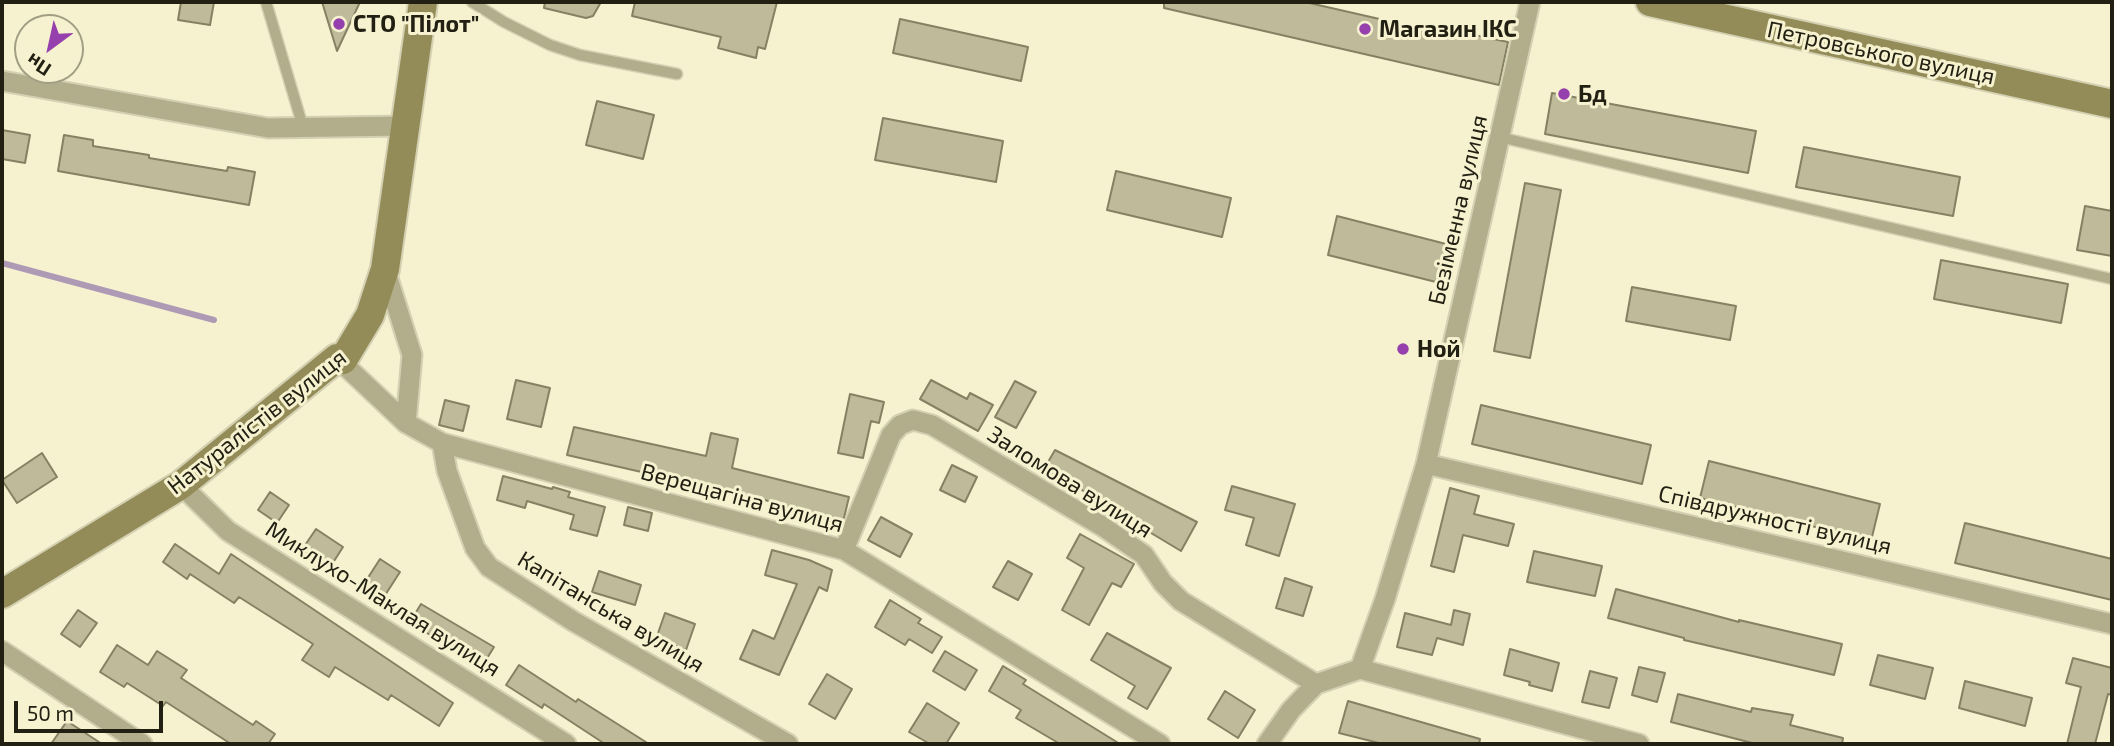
<!DOCTYPE html>
<meta charset="utf-8">
<style>
body{margin:0}
#map{position:relative;width:2114px;height:746px;overflow:hidden;background:#f6f2d0;font-family:"Exo 2",sans-serif}
canvas{display:block}
.frame{position:absolute;inset:0;border:4px solid #222013;pointer-events:none}
.north{position:absolute;left:14px;top:14px;width:70px;height:70px;box-sizing:border-box;background:#f6f2d0;border:2px solid #a19e84;border-radius:50%;rotate:213deg;font-size:19px;font-weight:700;line-height:28px;text-align:center;color:#222013}
.north::after{content:'';display:block;margin:auto;width:24px;height:32px;background:#9540ad;clip-path:polygon(50% 0,100% 100%,50% 72%,0 100%)}
.scale{position:absolute;left:14px;top:701px;width:149px;height:32px;box-sizing:border-box;border:4px solid #222013;border-top:0;padding-left:9px;font-size:21px;line-height:24px;white-space:nowrap;color:#222013;-webkit-text-stroke:5px #f6f2d0;paint-order:stroke}
</style>
<div id="map">
<canvas width="2114" height="746"></canvas>
<div class="frame"></div>
<div class="north">Пн</div>
<div class="scale">50 m</div>
</div>
<script>
const ctx = document.querySelector('canvas').getContext('2d');
ctx.lineJoin = 'round';
function shape(rows) {
  const path = new Path2D();
  for (const r of rows) {
    path.moveTo(r[0], r[1]);
    for (let i = 2; i < r.length; i += 2) path.lineTo(r[i], r[i + 1]);
  }
  return path;
}
function strokePath(path, color, width, dash) {
  ctx.strokeStyle = color;
  ctx.lineWidth = width;
  ctx.lineCap = dash ? 'butt' : 'round';
  ctx.setLineDash(dash || []);
  ctx.stroke(path);
}
function fillPath(path, color) {
  ctx.fillStyle = color;
  ctx.fill(path, 'evenodd');
}
function write(font, color, halo, rows, align = 'center') {
  ctx.font = font + ' "Exo 2",sans-serif';
  ctx.lineWidth = 6;
  ctx.setLineDash([]);
  ctx.textBaseline = 'middle';
  ctx.strokeStyle = halo;
  ctx.fillStyle = color;
  for (const [text, x, y, turn = 0] of rows) {
    ctx.save();
    ctx.translate(x, y);
    ctx.rotate((+turn || 0) * Math.PI / 180);
    ctx.textAlign = isNaN(turn) ? turn : align;
    if (halo) ctx.strokeText(text, 0, 0);
    ctx.fillText(text, 0, 0);
    ctx.restore();
  }
}
strokePath(shape([
 [2,263,214,320]
]), '#af9ab5', 6);
const building = shape([
 [181,2,214,2,210,25,178,20,181,2],
 [322,2,360,2,337,51,322,2],
 [545,2,601,2,593,16,586,18,544,8,545,2],
 [635,2,777,2,765,49,758,47,756,58,718,48,721,37,632,16,635,2],
 [1164,2,1305,2,1454,36,1455,31,1508,42,1499,85,1164,8,1164,2],
 [900,19,1028,47,1021,81,893,53,900,19],
 [1552,93,1756,131,1748,173,1545,134,1552,93],
 [597,101,654,115,643,159,586,145,597,101],
 [883,118,1003,141,996,182,875,160,883,118],
 [2,130,30,135,25,163,2,159,2,130],
 [64,135,93,140,93,146,149,155,149,158,227,171,228,167,255,172,249,205,58,171,64,135],
 [1804,147,1960,177,1953,216,1796,187,1804,147],
 [1116,171,1231,198,1222,237,1107,210,1116,171],
 [1525,183,1561,190,1530,358,1494,351,1525,183],
 [2085,206,2112,211,2112,256,2077,250,2085,206],
 [1337,216,1450,245,1440,283,1328,255,1337,216],
 [1941,260,2068,284,2061,323,1934,299,1941,260],
 [1632,287,1736,306,1730,340,1626,321,1632,287],
 [516,380,550,388,541,427,507,419,516,380],
 [931,380,967,399,970,393,993,405,978,431,920,399,931,380],
 [1015,381,1036,392,1016,428,995,417,1015,381],
 [850,394,884,402,879,423,871,421,863,458,838,453,850,394],
 [445,400,469,406,463,431,439,425,445,400],
 [1481,405,1651,445,1642,484,1472,444,1481,405],
 [574,427,706,456,711,433,738,439,732,468,849,497,844,518,842,522,785,507,786,505,567,455,574,427],
 [1055,450,1197,522,1181,551,1111,509,1112,507,1044,469,1055,450],
 [42,453,57,477,17,503,2,480,42,453],
 [1709,461,1880,504,1871,541,1700,498,1709,461],
 [952,465,977,477,965,502,940,490,952,465],
 [503,476,552,489,553,487,570,492,568,497,605,507,597,536,570,529,574,515,527,501,525,508,497,500,503,476],
 [1232,486,1295,504,1279,556,1246,545,1254,518,1225,510,1232,486],
 [1450,488,1479,496,1474,514,1514,524,1508,546,1463,535,1454,572,1431,566,1450,488],
 [270,492,289,505,277,523,258,510,270,492],
 [628,507,652,513,648,531,624,525,628,507],
 [881,517,912,534,900,557,868,540,881,517],
 [1965,523,2112,559,2112,600,1955,563,1965,523],
 [316,529,343,547,329,569,301,551,316,529],
 [1080,534,1134,564,1121,587,1112,583,1089,625,1062,610,1084,568,1067,558,1080,534],
 [175,544,219,574,231,554,453,703,439,726,391,695,388,700,335,667,329,677,302,660,313,644,239,597,234,603,190,574,187,579,163,562,175,544],
 [772,550,809,560,832,570,827,591,819,587,779,675,740,659,753,630,774,639,797,584,765,575,772,550],
 [1534,551,1602,566,1595,596,1527,582,1534,551],
 [380,559,400,572,380,603,360,590,380,559],
 [1008,561,1032,574,1018,600,993,587,1008,561],
 [599,571,641,585,635,605,592,592,599,571],
 [1285,578,1312,587,1303,616,1276,608,1285,578],
 [1616,589,1739,622,1739,620,1842,644,1834,675,1684,640,1684,638,1608,618,1616,589],
 [890,600,921,619,918,623,942,637,932,653,909,639,905,645,875,627,890,600],
 [421,604,494,647,481,668,410,622,421,604],
 [78,610,97,623,80,647,61,634,78,610],
 [1454,610,1470,614,1463,645,1437,638,1432,655,1397,647,1405,613,1451,625,1454,610],
 [665,613,695,624,686,650,656,639,665,613],
 [1107,633,1171,668,1147,709,1128,698,1135,686,1091,660,1107,633],
 [117,645,148,665,157,651,187,670,181,678,253,725,256,721,275,734,268,744,231,744,166,702,163,706,127,683,124,687,100,672,117,645],
 [1510,649,1559,663,1552,691,1529,685,1530,682,1504,675,1510,649],
 [945,651,977,670,965,690,933,671,945,651],
 [1878,655,1933,668,1925,699,1870,685,1878,655],
 [2073,658,2112,668,2112,695,2108,694,2095,744,2067,744,2081,687,2066,683,2073,658],
 [519,665,576,702,578,699,649,744,605,744,544,704,542,708,506,685,519,665],
 [1003,666,1026,680,1023,684,1120,744,1060,744,1016,718,1021,710,989,691,1003,666],
 [1639,667,1665,673,1657,702,1632,695,1639,667],
 [1590,671,1617,678,1609,708,1582,702,1590,671],
 [827,674,852,689,835,719,809,704,827,674],
 [1965,681,2032,698,2025,726,1959,708,1965,681],
 [1225,691,1255,710,1238,738,1208,719,1225,691],
 [1678,694,1751,712,1752,708,1793,715,1790,725,1843,738,1842,744,1756,744,1671,722,1678,694],
 [1348,701,1480,739,1479,744,1383,744,1339,733,1348,701],
 [927,703,959,723,946,744,930,744,909,732,927,703],
 [67,721,102,744,51,744,67,721]
]);
fillPath(building, '#bfba99');
strokePath(building, '#868163', 2);
const lane = shape([
 [266,2,303,127],
 [472,2,504,22,550,45,580,55,677,74],
 [1499,137,2112,279]
]);
const street = shape([
 [2,81,268,128,405,126],
 [385,269,412,355,406,423],
 [337,358,406,423,442,443,844,550,1160,744],
 [442,443,447,471,475,548,489,567,573,621,788,744],
 [1426,464,2112,624],
 [181,485,228,531,566,744],
 [844,550,891,435,900,425,913,420,932,425,1102,526,1144,555,1163,583,1181,601,1316,684,1360,669,1639,744],
 [2,651,142,744],
 [1360,669,1385,599,1426,464,1530,2],
 [1267,744,1291,710,1316,684]
]);
const secondary = shape([
 [1650,2,2112,104],
 [2,594,181,485,337,358,343,360,370,315,385,269,423,2]
]);
strokePath(lane, '#d4d0b2', 13);
strokePath(street, '#d4d0b2', 23);
strokePath(secondary, '#d4d0b2', 32);
strokePath(lane, '#b2ad8b', 10);
strokePath(street, '#b2ad8b', 19);
strokePath(secondary, '#948c58', 28);
for (const [x, y, r, color] of [
 [339,24,7,"#9540ad"],
 [1365,29,7,"#9540ad"],
 [1564,94,7,"#9540ad"],
 [1403,349,7,"#9540ad"]
]) {
  const dot = new Path2D();
  dot.arc(x, y, r, 0, 2 * Math.PI);
  ctx.fillStyle = color;
  ctx.fill(dot);
  strokePath(dot, '#f6f2d0', 2.5);
}
write('bold 23px', '#222013', '#f6f2d0', [
 ["СТО \"Пілот\"",353,24],
 ["Магазин ІКС",1379,29],
 ["Бд",1578,94],
 ["Ной",1417,349]
], 'left');
write('23px', '#222013', '#f6f2d0', [
 ["Петровського вулиця",1881,53,12],
 ["Безіменна вулиця",1458,210,-77],
 ["Натуралістів вулиця",257,422,-38],
 ["Заломова вулиця",1070,482,32],
 ["Верещагіна вулиця",742,498,15],
 ["Співдружності вулиця",1775,520,13],
 ["Миклухо-Маклая вулиця",383,599,32],
 ["Капітанська вулиця",611,612,31]
]);
</script>
